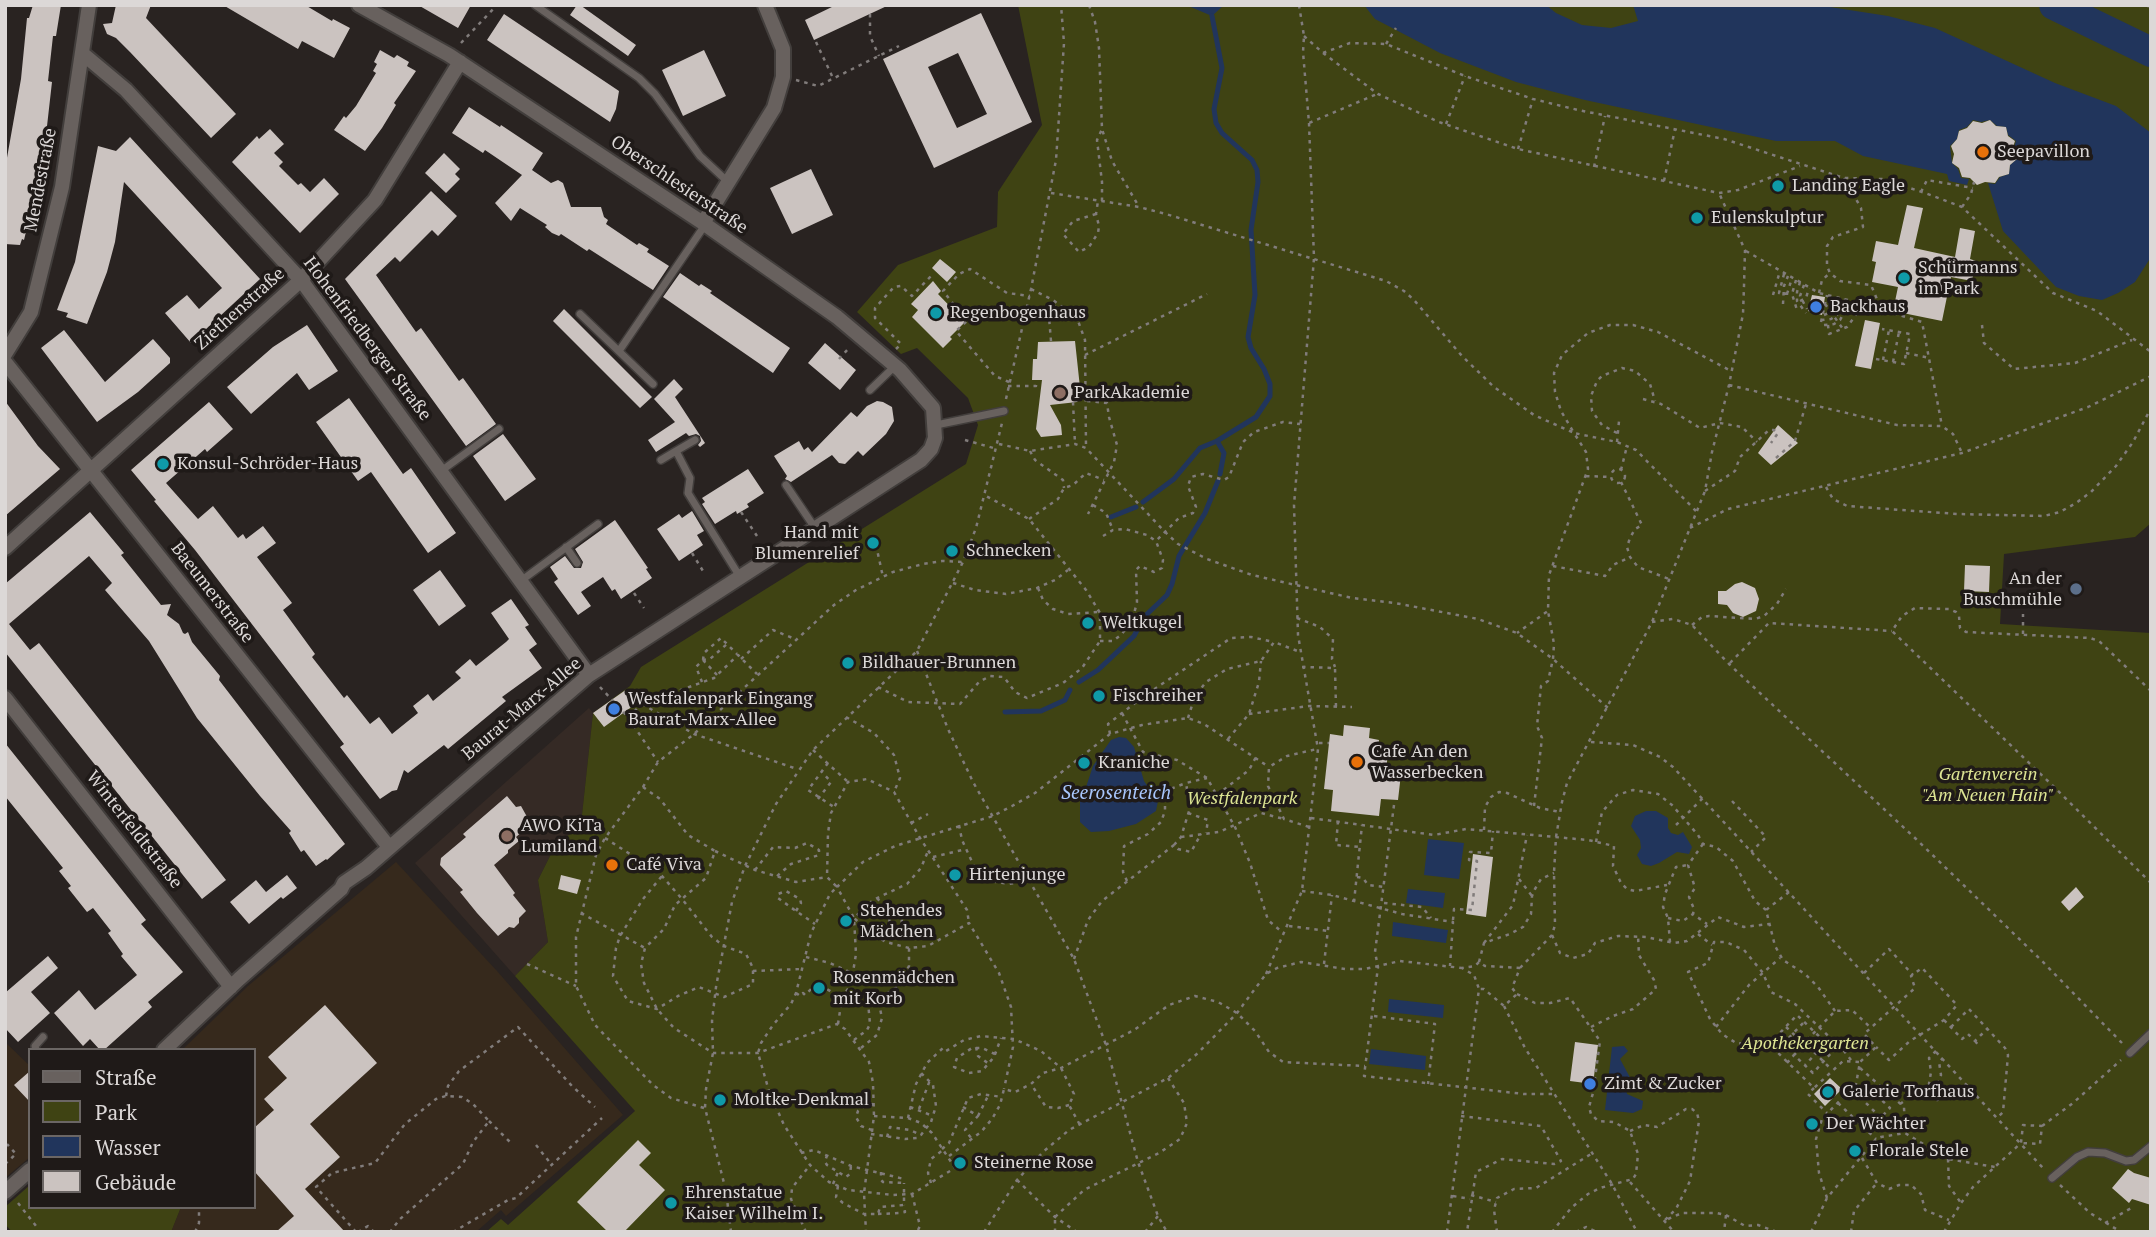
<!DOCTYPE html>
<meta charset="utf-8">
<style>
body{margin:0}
#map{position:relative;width:2156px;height:1237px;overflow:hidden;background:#292321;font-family:"PT Serif",serif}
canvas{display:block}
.frame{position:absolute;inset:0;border:7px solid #dcd8d7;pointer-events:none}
.legend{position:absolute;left:28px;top:1048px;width:228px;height:161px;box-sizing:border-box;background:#1f1a18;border:2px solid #6b6664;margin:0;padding:9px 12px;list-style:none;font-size:21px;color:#dcd8d7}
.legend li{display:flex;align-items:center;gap:14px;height:35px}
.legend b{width:35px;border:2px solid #6b6664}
</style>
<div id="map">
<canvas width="2156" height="1237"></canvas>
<div class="frame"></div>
<ul class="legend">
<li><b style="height:9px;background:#68615e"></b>Straße</li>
<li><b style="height:19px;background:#3f4313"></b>Park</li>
<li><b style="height:19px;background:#21355c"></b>Wasser</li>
<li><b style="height:19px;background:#cbc3c0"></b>Gebäude</li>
</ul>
</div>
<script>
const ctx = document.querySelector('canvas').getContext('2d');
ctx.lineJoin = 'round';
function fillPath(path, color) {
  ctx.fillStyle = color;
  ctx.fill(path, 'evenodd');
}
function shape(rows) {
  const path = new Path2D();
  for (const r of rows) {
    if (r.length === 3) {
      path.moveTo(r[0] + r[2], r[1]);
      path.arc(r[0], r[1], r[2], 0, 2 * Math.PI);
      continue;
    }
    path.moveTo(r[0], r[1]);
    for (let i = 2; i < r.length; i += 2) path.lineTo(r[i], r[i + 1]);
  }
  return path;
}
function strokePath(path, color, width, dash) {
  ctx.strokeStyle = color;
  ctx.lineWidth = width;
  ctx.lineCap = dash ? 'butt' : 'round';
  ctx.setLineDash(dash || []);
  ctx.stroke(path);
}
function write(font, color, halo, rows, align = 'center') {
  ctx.font = font + ' "PT Serif",serif';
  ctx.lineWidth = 7;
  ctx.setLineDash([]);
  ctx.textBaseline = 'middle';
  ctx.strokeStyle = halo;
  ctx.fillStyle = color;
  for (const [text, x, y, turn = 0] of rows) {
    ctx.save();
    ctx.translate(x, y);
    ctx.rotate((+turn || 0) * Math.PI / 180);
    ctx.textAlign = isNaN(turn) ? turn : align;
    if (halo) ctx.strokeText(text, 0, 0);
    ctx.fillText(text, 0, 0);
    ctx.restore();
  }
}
fillPath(shape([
 [396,862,497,971,623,1115,506,1216,501,1210,476,1232,171,1232,181,1207,254,1207,254,1050,182,1050,248,986],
 [5,1042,30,1066,30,1157,5,1178]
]), '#36291c');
fillPath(shape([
 [589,708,593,713,581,824,554,848,538,880,548,942,515,976,415,863]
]), '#352a25');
fillPath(shape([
 [1018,5,2151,5,2151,523,2135,537,2004,554,2000,624,2151,633,2151,1232,486,1232,501,1219,508,1225,635,1111,515,976,548,942,538,880,554,848,581,824,593,713,630,686,641,667,966,464,978,425,968,398,917,348,901,354,857,312,898,265,997,227,998,192,1042,125],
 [30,1185,30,1207,181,1207,171,1232,12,1232,5,1224,5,1207]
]), '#3f4313');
fillPath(shape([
 [1186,5,1224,5,1212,16],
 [1364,5,1546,5,1556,13,1582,25,1611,28,1638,21,1633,5,1817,5,1888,16,1935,28,2055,83,2116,106,2151,133,2151,257,2135,282,2118,293,2102,300,2079,296,2056,287,2003,231,1988,183,1995,184,2000,177,2009,174,2010,165,2017,159,2013,150,2016,141,2008,135,2006,127,1997,126,1990,120,1981,122,1973,120,1967,127,1959,130,1957,139,1950,146,1952,163,1958,169,1961,178,1969,179,1967,185,1949,181,1947,174,1863,156,1835,141,1776,141,1585,100,1516,82,1440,53,1375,19],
 [1119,737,1126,738,1134,747,1144,781,1158,801,1156,811,1136,824,1109,831,1091,832,1080,822,1080,797,1084,793,1093,766,1099,757,1111,740],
 [1646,811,1656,811,1668,818,1668,828,1671,833,1678,835,1683,832,1692,847,1689,854,1677,852,1659,863,1651,866,1642,864,1637,855,1641,848,1640,840,1631,826,1635,816],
 [1428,839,1464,843,1459,879,1424,875],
 [1408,889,1445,893,1443,908,1406,903],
 [1393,922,1448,930,1446,943,1392,936],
 [1389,999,1444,1005,1443,1018,1388,1012],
 [1624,1046,1628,1051,1620,1059,1633,1083,1626,1087,1627,1094,1643,1101,1642,1109,1633,1113,1605,1110,1612,1047],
 [1371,1049,1426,1056,1425,1070,1369,1064]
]), '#21355c');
strokePath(shape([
 [1217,441,1224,453,1220,474],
 [1143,502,1174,479,1200,448,1217,441,1256,417,1270,396,1270,384,1264,369,1251,348,1248,337,1255,295,1251,230,1258,182,1257,170,1252,160,1222,133,1216,123,1214,109,1222,68,1212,16],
 [1111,517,1136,507],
 [1079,682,1098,670,1134,636,1144,617,1167,595,1172,584,1179,556,1205,513,1218,481],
 [1005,712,1041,711,1065,700,1070,690]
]), '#21355c', 5);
strokePath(shape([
 [2054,5,2151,52]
]), '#21355c', 30);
fillPath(shape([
 [33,5,61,5,56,36,53,36,48,81,52,82,46,135,35,195,24,240,22,239,20,245,5,244,5,169,21,79,27,18,29,18],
 [116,5,151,5,146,18,236,114,211,138,130,52,116,38,107,34,103,24,112,23],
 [223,5,305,5,332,21,333,19,350,28,334,58,302,41,298,49],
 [418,5,471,5,458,28],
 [577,5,580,5,636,45,628,56,570,15],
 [836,5,889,5,814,40,805,20],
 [981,13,1032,122,934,168,883,59],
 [958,53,987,114,957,128,928,67],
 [504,14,619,91,616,109,610,122,487,40],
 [380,50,394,58,397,55,409,62,407,66,416,71,394,103,396,105,382,128,365,151,334,130,344,116,346,118,356,106,376,73,373,71,377,64,374,62],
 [704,50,726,96,683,116,662,70],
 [469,107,500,127,501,125,543,153,532,170,551,183,558,180,563,183,571,207,601,207,604,217,608,220,606,224,637,245,639,243,649,249,647,252,669,266,653,290,589,249,587,251,561,234,559,236,552,233,545,227,547,225,520,208,511,221,495,203,522,175,485,150,483,153,452,133],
 [1990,120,1996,126,2006,127,2008,136,2015,141,2012,150,2017,159,2010,165,2009,174,1999,177,1995,183,1985,182,1977,185,1970,178,1962,177,1959,168,1952,163,1954,154,1951,146,1957,139,1959,131,1967,128,1973,121,1982,123],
 [270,129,284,144,274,153,283,162,279,166,298,185,301,183,310,192,324,178,339,194,300,233,232,162,257,136,259,139],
 [130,137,260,279,191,343,165,313,187,295,199,309,222,288,124,182,115,242,107,272,87,324,66,317,68,313,57,310,75,262,98,146,116,151],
 [444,153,460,169,455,174,460,179,446,193,425,173],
 [811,169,833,215,792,234,770,188],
 [431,191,457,216,438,236,432,230,400,262,395,257,376,275,416,332,421,328,459,381,463,378,496,424,466,446,345,279],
 [1907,205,1923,208,1914,248,1955,257,1960,228,1975,231,1970,259,1976,261,1972,281,1951,277,1942,321,1893,311,1898,287,1872,282,1876,262,1872,261,1876,241,1898,245],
 [940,259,956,272,947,282,932,268],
 [680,273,699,286,701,284,712,291,710,293,790,348,773,373,663,297],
 [933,281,941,291,938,294,965,322,950,337,952,339,943,348,912,317,918,310,911,304],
 [1812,295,1825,297,1822,315,1808,311],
 [564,309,652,397,640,408,553,321],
 [1865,320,1880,323,1871,369,1855,366],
 [307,325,338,371,309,390,297,373,251,414,227,387,273,347],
 [64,330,105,382,153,339,170,358,170,363,138,392,97,422,41,348],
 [1075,341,1081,397,1077,402,1050,405,1061,425,1062,435,1041,437,1036,429,1042,380,1032,380,1033,359,1037,359,1038,342],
 [825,343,856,370,840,390,808,363],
 [674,379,683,389,675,397,705,443,700,447,698,445,701,441,700,436,696,434,689,436,686,433,656,452,648,440,675,422,654,399],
 [349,398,403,474,411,468,456,533,428,553,371,472,358,481,316,422],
 [5,401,38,446,60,469,5,516],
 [877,401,883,402,892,407,894,421,886,434,863,456,858,451,845,464,839,463,832,455,791,482,785,479,787,476,774,456,799,441,804,450,808,447,812,452,851,412,857,417,867,406],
 [209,402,233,429,207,452,205,449,166,483,198,519,213,506,238,538,243,534,246,539,263,526,276,543,257,557,292,603,283,610,315,654,312,657,344,698,347,695,370,724,379,717,392,734,418,713,413,706,428,694,433,701,461,678,455,672,470,659,476,666,506,642,509,639,491,613,511,599,529,625,525,627,537,644,529,650,542,668,502,697,506,701,448,749,444,745,408,773,404,770,397,790,392,791,380,799,340,747,344,744,195,550,154,501,156,500,131,470],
 [1778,425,1798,443,1771,465,1758,453],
 [503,434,536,479,505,501,473,456],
 [748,469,764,493,747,504,749,507,737,514,736,511,715,524,702,504,705,502,702,498],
 [692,511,704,531,697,535,703,545,679,561,657,529,679,514,682,518],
 [90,512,124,553,121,555,161,605,171,604,167,615,179,624,183,633,185,634,188,632,192,642,220,676,219,680,345,844,327,860,326,859,316,866,304,850,301,852,289,833,291,831,260,796,197,718,149,641,105,590,112,583,89,556,9,624,30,650,39,643,226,880,202,899,5,652,5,584],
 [615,520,648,568,646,569,652,578,621,599,615,589,612,591,603,577,581,592,591,606,578,615,554,582,558,579,550,567,565,556,574,568,581,568,583,562,575,549],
 [1965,565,1990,566,1989,592,1964,591],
 [440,570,466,606,439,626,413,590],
 [1742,582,1755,588,1759,599,1756,611,1743,617,1733,613,1727,605,1718,604,1718,591,1726,591,1735,584],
 [627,689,637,703,604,727,593,713],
 [1344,725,1370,728,1369,738,1379,740,1378,750,1388,751,1386,773,1401,774,1398,800,1381,799,1379,816,1331,811,1333,790,1324,789,1330,734,1343,736],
 [5,743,146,920,141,924,183,972,148,1002,152,1007,104,1050,100,1050,90,1039,83,1046,54,1013,79,990,95,1010,137,975,121,956,123,954,108,933,111,931,93,908,87,912,68,888,71,886,59,871,63,868,5,796],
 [507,796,516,807,521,806,531,824,516,837,519,841,508,850,508,853,494,865,515,893,513,895,526,911,519,918,519,923,514,928,509,927,498,936,477,913,460,892,463,890,440,865,441,858,466,837,463,834],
 [1473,854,1493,857,1486,917,1466,914],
 [287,875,297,888,283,899,281,897,249,924,230,902,256,880,266,892],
 [561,875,581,880,577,894,558,889],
 [2076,887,2084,897,2069,911,2061,902],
 [48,956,58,968,31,992,50,1013,18,1042,5,1028,5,993],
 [325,1005,377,1063,310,1124,340,1157,305,1189,345,1232,276,1232,294,1216,254,1171,254,1128,274,1110,264,1099,287,1078,268,1057],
 [1575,1042,1598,1045,1593,1084,1570,1081],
 [30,1071,30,1102,14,1085],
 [1830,1078,1842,1089,1825,1106,1814,1094],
 [638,1140,651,1153,639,1165,665,1190,624,1232,608,1232,577,1202],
 [2128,1169,2134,1173,2151,1178,2151,1205,2132,1199,2129,1203,2112,1188]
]), '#cbc3c0');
const service = shape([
 [535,5,639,78,655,94,700,156,728,182],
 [580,314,653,384],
 [619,351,705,225],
 [870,390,895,366],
 [936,425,1004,411],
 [676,451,695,440],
 [661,460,676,451,690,478,688,493,740,577],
 [441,471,499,429],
 [786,485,815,528],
 [566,547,577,563],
 [522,580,598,524],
 [36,1050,35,1046,43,1037],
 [2130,1053,2151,1033],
 [2052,1178,2077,1157,2088,1152,2105,1153,2126,1161,2134,1160,2151,1146]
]);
const minor = shape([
 [83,54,126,90,301,280,589,675],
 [703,223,774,108,783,77,783,49,765,5],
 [5,354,31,312,62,187,89,5],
 [5,362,389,847],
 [5,548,301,280,375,200,460,62],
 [5,698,231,987],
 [164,1050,239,979,341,889,344,883,366,868,589,675,921,460,931,449,935,438,933,408,900,370,837,317,703,223,449,55,359,5],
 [5,1192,30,1170]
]);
strokePath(service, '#423e3c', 10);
strokePath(minor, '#423e3c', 18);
strokePath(shape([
 [1089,5,1095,22,1099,48,1102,129,1112,161,1138,205],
 [1299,5,1304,36,1303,52,1309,123,1377,94],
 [2146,5,2151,8],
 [870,14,870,36,879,56],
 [1304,36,1323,53,1350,43,1386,44,1465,76,1533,99,1578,110,1724,139,1844,178,1882,179,1925,193,1962,207,2053,293,2097,311,2151,352],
 [816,42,833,78],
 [461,43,497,5],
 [1386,44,1396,28],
 [1323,53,1378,94,1439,122,1518,149,1719,193,1738,190,1800,166],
 [796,80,818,86,899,46],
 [1446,124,1465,76],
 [1518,149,1533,99],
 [1594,167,1605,116],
 [1844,178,1861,208,1863,227,1833,237,1827,246,1827,266,1830,273,1840,281,1871,285,1882,311],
 [1664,181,1675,129],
 [1921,192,1927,180,1973,188],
 [1051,193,1139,207,1166,214,1386,281,1404,291,1414,300,1462,356,1494,387,1534,415,1574,433,1586,452,1588,469,1549,575,1548,611,1517,633],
 [1102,201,1102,182,1097,140,1102,129],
 [1962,207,1971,194,1974,182],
 [1096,214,1073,221,1063,234,1079,252,1089,247,1098,233,1099,226,1096,214,1098,201],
 [1746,251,1819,293,1860,303,1922,322,1942,426],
 [1784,274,1779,293,1792,294],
 [1796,280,1792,294,1797,310],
 [1800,282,1797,292,1797,301,1806,313],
 [1804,285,1800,296,1807,309],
 [1031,289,1053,300,1077,318,1085,340,1086,448],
 [1819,293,1822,280,1830,273],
 [1787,294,1792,278],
 [1773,295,1780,271],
 [1800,301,1806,298,1809,288],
 [1783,304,1784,286,1788,276],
 [1825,304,1843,329],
 [1824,315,1834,311,1840,298],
 [1821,320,1831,319,1837,315,1845,299],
 [1821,322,1827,295],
 [1824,325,1834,324,1840,320,1851,301],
 [1828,325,1829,334,1847,327,1858,312,1860,303],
 [1982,325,1984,343,2014,369,2075,363,2132,340],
 [1051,341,1049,317,1058,304],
 [896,349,901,344,875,318,875,308,894,287,901,286,912,296,931,276,934,279],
 [1906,353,1930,358],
 [1085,355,1207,294],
 [839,359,849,348],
 [1876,359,1904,364,1910,334,1882,329],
 [1883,360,1889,330],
 [1893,362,1899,332],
 [1009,382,995,376,956,331,967,321,943,291,959,274,970,269,1007,293,1030,296],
 [1729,385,1897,425,1942,426,1953,434,1962,453],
 [1008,386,1036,386,1036,380],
 [1006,399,1031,289,1056,160,1064,43,1061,5],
 [1643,399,1661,404,1700,428,1720,423,1742,427,1757,442],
 [1087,401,1107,403,1109,417,1117,445,1114,462,1088,514],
 [1073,402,1075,444],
 [1617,433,1602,425,1592,411,1591,396,1597,381,1602,376,1622,368,1635,371,1650,384,1655,401],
 [965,440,997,449],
 [1617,442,1619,421],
 [999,444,1030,451,1075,444,1086,448,1164,531,1178,544,1207,559,1252,575,1287,583,1352,598,1395,603,1478,619,1517,633,1553,659,1608,708],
 [1030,451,1035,460,1063,480,1064,488],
 [1776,458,1795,441,1806,404],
 [1618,476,7],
 [1621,470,1627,446],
 [1586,476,1611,477],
 [1621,482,1642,525,1635,529,1630,538,1627,547,1630,557,1638,567,1669,579],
 [1826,487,1833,499,1847,506,1957,514,2044,516,2060,512,2076,503,2091,492,2116,466,2133,442,2151,408],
 [1705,491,1735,471,1740,457,1769,430,1774,430,1778,433,1771,443],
 [1093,505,1106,513,1113,530],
 [1696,511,1636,450,1617,442,1574,433,1561,411,1555,392,1554,373,1562,355,1588,333,1610,325,1633,325,1658,332,1731,371],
 [741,512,757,536],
 [1029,519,1058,499,1064,488,1073,485,1086,473,1104,480],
 [1690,528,1728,509,1962,453,2088,407,2151,376],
 [1103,536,1113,530,1125,529,1147,535,1156,541],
 [876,545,883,577],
 [692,553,703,571],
 [1553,566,1605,576,1613,565,1628,558],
 [953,583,975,590,1006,594,1037,588,1055,580,1068,570],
 [1038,588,1043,600,1053,609,1068,614,1099,612],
 [634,593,644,608],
 [1297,618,1320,627,1333,639,1332,659,1335,667],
 [1652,622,1673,619,1692,625,1729,664,1916,839,2042,961,2122,1043],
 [1692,625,1702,617,1709,616,1755,619,1764,616,1777,604,1786,589],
 [2023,634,2023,614],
 [1100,641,1113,641,1122,634,1133,618,1137,602,1136,570,1140,566,1154,572,1162,568,1163,560,1156,541,1179,518,1193,513,1196,507,1188,486,1191,477,1203,474,1224,480,1229,477,1243,442,1254,432,1283,422,1300,424],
 [917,651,948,729,973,782,1074,959,1106,1045,1138,1162,1158,1216,1167,1232],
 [741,659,773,630,795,639],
 [703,660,704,653,721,638,737,654],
 [703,660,717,675],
 [1730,663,1769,623,1892,631],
 [1302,667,1335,668,1336,707],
 [702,682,696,667,703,660,710,659,727,644],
 [600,687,628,717,658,762],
 [878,687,908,702,960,704,979,682,990,676,1004,677,1015,692,1027,698,1063,683,1082,668,1100,641,1100,613,1086,590,1029,519,986,496],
 [2151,691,2099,641,2090,638,1966,632,1960,628,1959,616,1956,612,1949,609,1915,608,1902,616,1892,631,2051,784,2151,883],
 [642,704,694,734,797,769],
 [1122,713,1143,752,1177,760,1207,778,1235,827,1250,863,1268,920,1283,933],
 [1249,714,1309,706,1352,707],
 [628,717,642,704,714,678,738,655,757,674],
 [846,717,874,733,894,755,900,778,894,792],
 [1188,718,1195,696,1206,682,1227,669,1261,661,1274,642,1300,652],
 [1110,734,1108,724,1144,696,1231,638,1251,637,1274,642],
 [1228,739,1249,714,1259,682,1261,661],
 [1591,742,1633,745,1660,757,1673,767,2043,1168],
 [1319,743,1329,743],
 [813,750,848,782],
 [828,763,808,790,834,807],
 [643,787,660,799,688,835,715,851,706,878,675,905,664,929,645,948,641,964,644,983,657,1009,674,1028,713,1053,758,1053,837,1024,845,1029,869,1062,873,1083,874,1116,864,1193,866,1232],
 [1217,795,1249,770,1256,757],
 [818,799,831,782,822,772],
 [1732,801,1766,837,1751,852],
 [1394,805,1375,952,1378,967,1364,1076,1524,1094,1554,1094],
 [1534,806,1542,738,1537,726,1541,686,1548,681,1553,659,1554,644,1548,611],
 [1188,813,1208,820,1206,833],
 [1311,818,1434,835,1466,829,1588,840,1614,846,1613,866,1621,883,1627,889,1635,891,1667,885],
 [1338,821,1336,845,1360,847],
 [911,823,928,814],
 [959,825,962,840,974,866,996,882,1009,884,1029,880],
 [1676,825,1703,798],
 [1309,827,1284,819,1268,786,1269,767,1287,756,1317,749],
 [1484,830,1485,807,1491,797,1499,792,1507,793,1540,808,1560,812],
 [1181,837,1219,832,1261,813,1284,819],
 [605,838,658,872,662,876,682,899,712,937,724,946,746,954,753,968,753,984,724,997,699,987,678,996,657,1009,628,1001,613,976,616,948,620,936,643,899,662,876],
 [1596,842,1602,812,1617,795,1633,790,1658,794,1672,805,1698,835,1703,844,1716,847,1733,861,1755,901,1766,910],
 [1703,844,1688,865,1695,888,1689,897,1694,909,1693,914,1707,924],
 [1174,845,1181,837,1190,808,1186,783,1207,778],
 [715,851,755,870,796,882,827,877],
 [933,857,966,849],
 [755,870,773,847,795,848,807,843,819,850,819,855,791,864,776,877],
 [1357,877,1363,878,1368,885,1384,887],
 [1519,879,1532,896],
 [1127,881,1123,872,1124,846,1148,834,1161,822,1165,811,1165,791,1186,783],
 [1302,891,1332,895,1402,914,1453,922,1450,966],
 [1789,892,1766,910,1775,946,1783,960,1805,974,1818,987,1835,1011],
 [877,898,889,912,890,932,886,942],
 [1354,902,1362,825],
 [1384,903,1422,907,1431,918],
 [796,911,801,903,800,899,786,891,778,894,778,898,796,911,815,924],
 [889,912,896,912,902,918,901,931,890,932],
 [581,913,645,948],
 [1668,918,1683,921,1693,914],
 [1453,920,1454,909,1472,910,1477,861,1469,860,1470,852,1491,853,1493,831],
 [1289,926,1328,931],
 [1698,934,1712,945],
 [1552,935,1560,953,1573,958,1588,954,1595,943,1618,936,1646,937,1674,943,1687,941,1718,917,1744,927,1769,924],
 [1670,942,1668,918,1663,907,1665,894,1676,867,1688,865],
 [1484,943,1513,905,1527,835],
 [909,948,886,942,872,934,854,918,873,900,907,884,921,868,928,851],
 [806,957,830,963,852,973],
 [1074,959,1088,920,1102,901,1174,845,1178,849,1191,852,1201,834],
 [1479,962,1484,943,1510,934,1523,927,1531,914,1532,896,1535,889,1541,879,1554,873],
 [527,964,576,986],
 [1324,964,1332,895],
 [1520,968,1552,935,1555,925,1554,873,1556,837,1562,802,1567,783,1652,622,1705,491,1712,452,1729,385,1743,314,1744,286,1745,250,1719,193],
 [753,971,802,969],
 [1864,973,1889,949,1913,975],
 [1266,974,1302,891,1318,749,1298,635,1294,505,1314,258,1309,123],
 [820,985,842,998,859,1002,878,999],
 [796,993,800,996,803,993,805,995,814,986,820,985,819,988],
 [1517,994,1535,1003,1550,1003,1570,998,1600,1041,1593,1093,1589,1107,1591,1114,1598,1121,1614,1122,1630,1131,1638,1154,1636,1174,1633,1179,1600,1188,1588,1194,1571,1208,1552,1232],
 [1504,1006,1525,1048,1612,1184,1637,1232],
 [1374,1016,1435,1024,1428,1084],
 [1944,1020,1962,1039,1968,1034,1975,1041,1988,1028],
 [838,1024,842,998,851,984,856,954,854,918,837,887,863,862,895,846,993,816,1012,806,1035,793,1110,734,1142,725,1188,718,1204,724,1269,767],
 [1591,1027,1613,1016,1633,1009,1656,989,1654,980,1639,955,1638,936],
 [1716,1027,1749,985,1780,958],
 [1786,1027,1801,1041],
 [1951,1027,1969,1009,2005,1048,2008,1055,2003,1112,1998,1117],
 [1804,1044,4],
 [854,1040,867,1030,870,1024,868,1002],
 [1807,1040,1835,1011,1852,1010,1871,1028],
 [1975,1041,1980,1047],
 [1783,1044,1804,1022],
 [1808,1046,1832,1070],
 [976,1047,978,1056,989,1064],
 [1802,1047,1794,1055,1813,1073,1833,1051,1826,1043],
 [861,1048,877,1035,882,1018,878,999,899,986,909,966,909,948,928,946,969,923,999,973,1011,1007,1013,1047,1004,1089],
 [1936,1051,1929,1058,1931,1072,1929,1084,1936,1097,1946,1095,1953,1099],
 [995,1054,982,1048,972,1048,957,1058,954,1067,969,1073,982,1071,994,1057,1001,1038],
 [1851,1060,1844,1051,1795,1004,1771,992,1763,973,1744,950,1726,942,1714,942,1708,963,1688,972,1710,1019,1722,1034,1736,1043,1770,1045,1814,1088,1843,1061,1860,1062],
 [1787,1063,1794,1055,1776,1037,1797,1015,1826,1043,1805,1065],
 [1860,1068,1904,1107,1905,1133],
 [1814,1088,1808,1094,1827,1113],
 [1852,1089,1860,1097,1869,1088,1890,1108,1868,1131],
 [1923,1093,1934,1087,1939,1081,1941,1075,1939,1062,1943,1058],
 [1923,1093,1936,1097,1938,1101],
 [446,1096,448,1086,459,1071,518,1027,572,1086,595,1107],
 [1860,1097,1880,1117],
 [1838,1103,1876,1139],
 [1900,1104,1910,1097,1923,1093,1928,1086],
 [1069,1105,1058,1108,1046,1107,1031,1084,1043,1073,1061,1068,1134,1030,1169,1005,1195,996,1218,1002,1237,1013,1255,1031,1269,1052,1283,1062,1365,1066],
 [910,1107,933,1116],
 [963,1107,978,1116,965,1130,972,1139],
 [704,1108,671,1098,653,1085,595,1025,576,986,576,937,596,855,605,838,643,787,658,762,694,734,834,605,856,590,893,572,923,564,942,561,963,562],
 [919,1109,930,1080],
 [874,1116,908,1118,921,1123,932,1133,955,1168,912,1194,893,1195,848,1190,829,1182,810,1165,784,1125,769,1091,758,1053,761,1043,773,1025,791,1004,796,993,811,933,830,894,837,887,827,877,828,833,831,813,848,782,867,779,894,792,920,838,967,910,969,923],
 [978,1116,989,1094],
 [1461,1116,1541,1126,1561,1161,1554,1164,1502,1159,1476,1172,1467,1232],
 [908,1118,916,1084,927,1063,943,1048,946,1051,964,1040,981,1036,1014,1039,1041,1051,1061,1068,1074,1094,1069,1105,1080,1125],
 [489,1121,511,1143],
 [2042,1126,2073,1103,2121,1060],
 [872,1130,861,1126,856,1117,858,1111,863,1107,873,1104],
 [1630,1131,1644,1125,1657,1127,1686,1109,1692,1109,1697,1113,1699,1121,1690,1181,1676,1209,1665,1220],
 [871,1134,905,1139,917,1138,921,1135,931,1122,936,1106,933,1085,921,1073],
 [887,1137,890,1127,910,1130,921,1135],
 [536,1145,551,1164],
 [942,1149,949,1143,968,1098,981,1094,1002,1097],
 [801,1153,814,1150,851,1166,904,1179],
 [827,1155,825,1162,827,1165,846,1177,850,1174,851,1166],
 [949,1156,981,1132,992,1119,1000,1105,1004,1089,1015,1092,1031,1084],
 [1862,1158,1877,1183,1889,1189,1899,1185,1911,1185,1921,1194,1925,1210,1949,1220],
 [1948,1159,1949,1186,1961,1203],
 [5,1164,16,1154,7,1144],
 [881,1172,881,1180,883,1182,904,1183],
 [1017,1180,1055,1217,1077,1232],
 [1630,1182,1674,1232],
 [931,1183,928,1173,931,1159,943,1150],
 [833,1184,838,1172],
 [2060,1185,2090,1213,2121,1232],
 [838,1186,836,1197,843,1203,864,1214,878,1214,880,1207,904,1205,904,1183],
 [912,1194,920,1226,917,1232],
 [1471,1195,1496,1202],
 [1453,1196,1470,1199],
 [1827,1198,1819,1173,1816,1139,1822,1119,1856,1084,1860,1062,1876,1047,1864,1034,1915,988,1911,976,1922,968,1957,1005,1944,1020,1910,1041,1889,1060,1876,1047],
 [18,1203,36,1226,37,1232],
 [878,1214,901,1213,905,1212,904,1205],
 [1726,1215,1745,1226,1758,1225,1777,1232],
 [1055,1217,1084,1190,1159,1153,1180,1139,1187,1123,1184,1103,1168,1078],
 [1668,1219,1682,1213,1717,1213,1726,1215,1724,1232],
 [2105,1223,2133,1207],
 [195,1232,199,1223,199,1207],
 [356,1232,316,1187,332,1173,375,1163,405,1124,436,1099,446,1096,462,1097,473,1104,489,1121,473,1142,463,1164,400,1219,390,1232],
 [358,1232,368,1226,374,1232],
 [453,1232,508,1200,516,1198,602,1118],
 [731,1232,726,1191,705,1108,706,1089,713,1053,712,1021,716,987,732,902,745,866,776,804,813,750,917,651,963,562,976,528,1002,423],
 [806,1232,791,1199,792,1188,810,1165],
 [984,1232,1017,1180,1043,1152,1069,1130,1168,1078,1198,1053,1237,1013,1266,974,1277,968,1301,962,1345,969,1365,969,1400,961,1462,968],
 [1055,1232,1055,1217],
 [1145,1232,1158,1216],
 [1447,1232,1479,989,1474,975,1462,968,1475,966,1479,962,1485,966,1520,968,1512,988,1517,994,1504,1006,1484,989,1479,989],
 [1497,1232,1494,1210,1497,1198,1514,1189,1536,1188,1591,1154],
 [1576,1232,1586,1227,1597,1232],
 [1811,1232,1827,1198,1876,1139,1881,1137,1905,1133,1948,1159,1995,1167],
 [1851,1232,1854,1211,1876,1184],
 [1944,1232,1961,1203,1973,1187,2021,1143,2023,1125,2042,1126,2040,1144,2021,1143]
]), '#817c7b', 2.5, [3.5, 5]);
strokePath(service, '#68615e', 7);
strokePath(minor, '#68615e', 14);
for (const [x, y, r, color] of [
 [1983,152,7,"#e8710a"],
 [1778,186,7,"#0f9aa8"],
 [1697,218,7,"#0f9aa8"],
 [1904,278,7,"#0f9aa8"],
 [1816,307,7,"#3f7fe0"],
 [936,313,7,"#0f9aa8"],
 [1060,393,7,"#8d6e63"],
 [163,464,7,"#0f9aa8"],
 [873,543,7,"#0f9aa8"],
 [952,551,7,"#0f9aa8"],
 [2076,589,7,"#5c6f8a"],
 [1088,623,7,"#0f9aa8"],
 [848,663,7,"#0f9aa8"],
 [1099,696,7,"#0f9aa8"],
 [614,709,7,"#3f7fe0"],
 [1357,762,7,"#e8710a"],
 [1084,763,7,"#0f9aa8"],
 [507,836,7,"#8d6e63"],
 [612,865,7,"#e8710a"],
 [955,875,7,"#0f9aa8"],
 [846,921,7,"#0f9aa8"],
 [819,988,7,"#0f9aa8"],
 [1590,1084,7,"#3f7fe0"],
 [1828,1092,7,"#0f9aa8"],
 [720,1100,7,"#0f9aa8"],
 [1812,1124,7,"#0f9aa8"],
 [1855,1151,7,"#0f9aa8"],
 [960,1163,7,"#0f9aa8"],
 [671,1203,7,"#0f9aa8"]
]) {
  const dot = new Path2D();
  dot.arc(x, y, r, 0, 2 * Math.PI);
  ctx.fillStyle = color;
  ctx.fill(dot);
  strokePath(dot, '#1f1a18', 2.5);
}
write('18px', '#dcd8d7', '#1f1a18', [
 ["Seepavillon",1997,152],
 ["Landing Eagle",1792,186],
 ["Eulenskulptur",1711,218],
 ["Schürmanns",1918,268],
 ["im Park",1918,289],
 ["Backhaus",1830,307],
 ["Regenbogenhaus",950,313],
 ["ParkAkademie",1074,393],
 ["Konsul-Schröder-Haus",177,464],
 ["Hand mit",859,533,"right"],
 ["Blumenrelief",859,554,"right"],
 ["Schnecken",966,551],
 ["An der",2062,579,"right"],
 ["Buschmühle",2062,600,"right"],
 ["Weltkugel",1102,623],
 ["Bildhauer-Brunnen",862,663],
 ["Fischreiher",1113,696],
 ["Westfalenpark Eingang",628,699],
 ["Baurat-Marx-Allee",628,720],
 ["Cafe An den",1371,752],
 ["Wasserbecken",1371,773],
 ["Kraniche",1098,763],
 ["AWO KiTa",521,826],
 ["Lumiland",521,847],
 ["Café Viva",626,865],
 ["Hirtenjunge",969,875],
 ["Stehendes",860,911],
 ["Mädchen",860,932],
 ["Rosenmädchen",833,978],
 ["mit Korb",833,999],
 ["Zimt & Zucker",1604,1084],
 ["Galerie Torfhaus",1842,1092],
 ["Moltke-Denkmal",734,1100],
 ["Der Wächter",1826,1124],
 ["Florale Stele",1869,1151],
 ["Steinerne Rose",974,1163],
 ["Ehrenstatue",685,1193],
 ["Kaiser Wilhelm I.",685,1214]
], 'left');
write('18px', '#dcd8d7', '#1f1a18', [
 ["Mendestraße",41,180,-79],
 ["Oberschlesierstraße",679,185,34],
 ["Ziethenstraße",240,309,-42],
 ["Hohenfriedberger Straße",367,339,53],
 ["Baeumerstraße",212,593,52],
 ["Baurat-Marx-Allee",522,709,-40],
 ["Winterfeldtstraße",134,830,52]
]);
write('italic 18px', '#dde593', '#1f1a18', [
 ["Gartenverein",1988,775],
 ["\"Am Neuen Hain\"",1988,796],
 ["Westfalenpark",1242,799],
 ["Apothekergarten",1805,1044]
]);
write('italic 19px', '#a8c6fc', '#1f1a18', [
 ["Seerosenteich",1116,794]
]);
</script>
